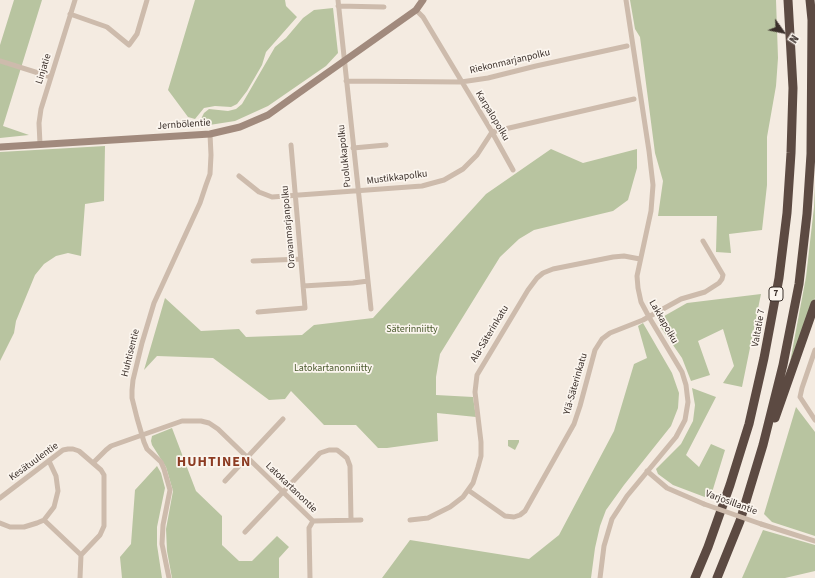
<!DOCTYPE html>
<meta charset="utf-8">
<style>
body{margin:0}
#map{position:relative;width:815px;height:578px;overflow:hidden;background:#f4ebe1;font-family:"Source Sans 3",sans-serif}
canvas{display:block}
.north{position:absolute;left:763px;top:12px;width:40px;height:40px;-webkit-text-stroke:3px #fbf5ee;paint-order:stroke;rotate:123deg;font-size:11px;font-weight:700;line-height:16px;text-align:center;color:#3b302b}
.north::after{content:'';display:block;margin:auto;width:14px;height:18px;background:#3b302b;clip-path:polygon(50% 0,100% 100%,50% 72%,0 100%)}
</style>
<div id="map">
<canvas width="815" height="578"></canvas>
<div class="north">N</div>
</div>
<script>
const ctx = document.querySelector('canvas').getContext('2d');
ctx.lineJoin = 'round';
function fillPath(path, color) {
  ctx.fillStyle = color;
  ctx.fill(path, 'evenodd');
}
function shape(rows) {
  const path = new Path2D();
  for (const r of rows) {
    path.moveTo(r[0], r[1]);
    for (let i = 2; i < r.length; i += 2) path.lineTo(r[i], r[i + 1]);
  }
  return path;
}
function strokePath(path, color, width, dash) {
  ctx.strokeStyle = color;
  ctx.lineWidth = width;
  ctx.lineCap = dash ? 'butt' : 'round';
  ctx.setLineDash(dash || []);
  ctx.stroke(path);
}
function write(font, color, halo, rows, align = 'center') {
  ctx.font = font + ' "Source Sans 3",sans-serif';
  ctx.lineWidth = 3.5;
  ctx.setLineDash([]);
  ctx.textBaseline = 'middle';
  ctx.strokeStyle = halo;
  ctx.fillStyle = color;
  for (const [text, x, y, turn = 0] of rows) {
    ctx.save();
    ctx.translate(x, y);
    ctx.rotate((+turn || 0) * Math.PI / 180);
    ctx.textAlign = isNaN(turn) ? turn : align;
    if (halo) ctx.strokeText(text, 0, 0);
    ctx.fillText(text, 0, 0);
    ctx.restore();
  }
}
fillPath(shape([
 [14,0,42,0,3,126,29,135,0,138,0,45],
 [195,0,285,0,286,6,297,17,266,52,262,65,247,91,237,104,231,107,215,106,204,108,195,119,188,117,168,90],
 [630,0,776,0,778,58,776,86,767,137,767,185,762,230,729,234,731,253,716,252,717,216,658,216,663,181,655,153,640,37,635,29],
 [333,8,338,53,326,66,268,106,235,121,203,126,200,121,204,113,209,109,228,111,236,109,242,104,275,47,286,38,303,18,314,10],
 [105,146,104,201,85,204,81,256,68,253,56,256,44,264,35,275,16,321,14,333,0,361,0,152],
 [551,149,583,163,637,149,637,168,628,200,613,211,534,230,519,239,500,257,440,354,436,377,436,395,473,397,476,417,437,413,438,441,387,448,378,448,356,425,324,425,291,391,285,399,269,400,213,358,157,356,144,370,165,298,201,331,239,329,246,337,302,335,314,325,373,318,486,194],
 [815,185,815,298,790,362,806,277,814,207],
 [761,294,742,387,723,383,734,366,723,329,698,341,710,375,691,381,682,358,659,325,659,319,687,303],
 [643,323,672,373,679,393,678,408,671,426,624,485,606,510,600,526,595,548,591,578,382,578,410,540,529,559,559,535,614,431,634,364,647,358,638,326],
 [692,388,716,397,686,455,699,467,711,444,725,450,710,499,673,485,658,474,656,469,681,444,693,421,695,405],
 [796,407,815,432,815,536,772,522,764,514],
 [172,428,196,491,222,516,222,545,239,561,252,561,277,536,289,547,279,558,279,578,172,578,167,551,166,529,173,491,166,467,152,445,151,441,152,436],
 [508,440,519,440,519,442,515,450,508,446],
 [157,466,161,473,165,488,157,527,157,545,162,578,122,578,120,557,131,544,135,490],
 [763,530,815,545,815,571,785,578,742,578]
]), '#b8c4a0');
strokePath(shape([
 [338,0,371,309],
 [338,6,384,7],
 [416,10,423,17,492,132,513,170],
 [70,14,107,27,129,45,137,34,147,0],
 [0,61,51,77],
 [346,81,461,82,488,78,536,66,627,46],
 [40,144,39,123,41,109,75,0],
 [353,148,386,145],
 [239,176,259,192,272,197,422,186,444,180,463,169,477,155,492,132,634,99],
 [253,261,301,259],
 [303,286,353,283,368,281],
 [258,312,305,308,291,145],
 [815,350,802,388,800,397,815,420],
 [93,463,106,450,111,446,182,421,201,421,209,423,218,429,313,521,361,520],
 [647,471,667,488,704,504],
 [225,481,283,419],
 [468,490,505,516,514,517,520,515,525,511,574,424,580,406,595,350,602,339,610,333,643,320,681,299,705,292,719,283,722,279,723,275,703,241],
 [0,498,63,450,68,449,73,449,79,451,101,470,104,475,104,526,100,535,81,555,80,578],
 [44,520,81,555],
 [410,520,428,518,450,507,463,497,473,483,478,467,481,456,481,442,475,392,477,375,528,290,537,278,543,273,553,269,613,257,624,256,640,259],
 [0,523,10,527,24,527,37,523,44,520,54,507,58,491,56,476,49,461],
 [761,524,815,541],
 [245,532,320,453,329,450,337,450,341,453,347,458,350,466,351,520],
 [169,578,162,544,163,525,170,490,164,469,161,462,147,449,144,442,137,418,132,398,132,390,133,380,142,343,154,303,200,203,206,185,210,174,211,155,210,134],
 [310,578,309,528,313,521],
 [600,578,604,546,612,519,627,496,676,437,685,420,688,402,686,385,682,372,649,317,641,302,638,288,637,276,651,211,653,185,649,151,626,0]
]), '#cdbbac', 5);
strokePath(shape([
 [0,147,210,134,240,127,268,115,296,95,416,10,423,0]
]), '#a18a7d', 7);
strokePath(shape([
 [775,418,815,304],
 [695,578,708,547,730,485,749,424,764,358,779,278,787,213,791,153,793,88,788,0],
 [717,578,740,521,763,445,783,365,799,284,807,214,811,154,812,20,810,0]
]), '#5c4a42', 9);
strokePath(shape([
 [704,504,761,524]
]), '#cdbbac', 5);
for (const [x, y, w] of [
 [776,294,14]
]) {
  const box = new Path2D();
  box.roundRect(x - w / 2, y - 7, w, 14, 3);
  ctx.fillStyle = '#fbf5ee';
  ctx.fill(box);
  strokePath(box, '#3b302b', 1);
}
write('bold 9px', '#3b302b', null, [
 ["7",776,294]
]);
write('10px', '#3b302b', '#fbf5ee', [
 ["Riekonmarjanpolku",510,62,-13],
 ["Linjatie",44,69,-73],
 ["Karpalopolku",492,116,59],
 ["Jernbölentie",184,125,-4],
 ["Puolukkapolku",345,156,-96],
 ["Mustikkapolku",397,178,-7],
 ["Oravanmarjanpolku",289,227,-95],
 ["Lakkapolku",663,322,60],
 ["Valtatie 7",759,328,-80],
 ["Ala-Säterinkatu",490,334,-59],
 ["Huhtisentie",131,353,-76],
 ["Ylä-Säterinkatu",576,384,-74],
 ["Kesätuulentie",34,462,-36],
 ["Latokartanontie",291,488,44],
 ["Varjosillantie",731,503,20]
]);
write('10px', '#4a5a2e', '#fbf5ee', [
 ["Säterinniitty",412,330],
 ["Latokartanonniitty",333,369]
]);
ctx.letterSpacing = '1px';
write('bold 14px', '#8c3b22', '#fbf5ee', [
 ["HUHTINEN",214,463]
]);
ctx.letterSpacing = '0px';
</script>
